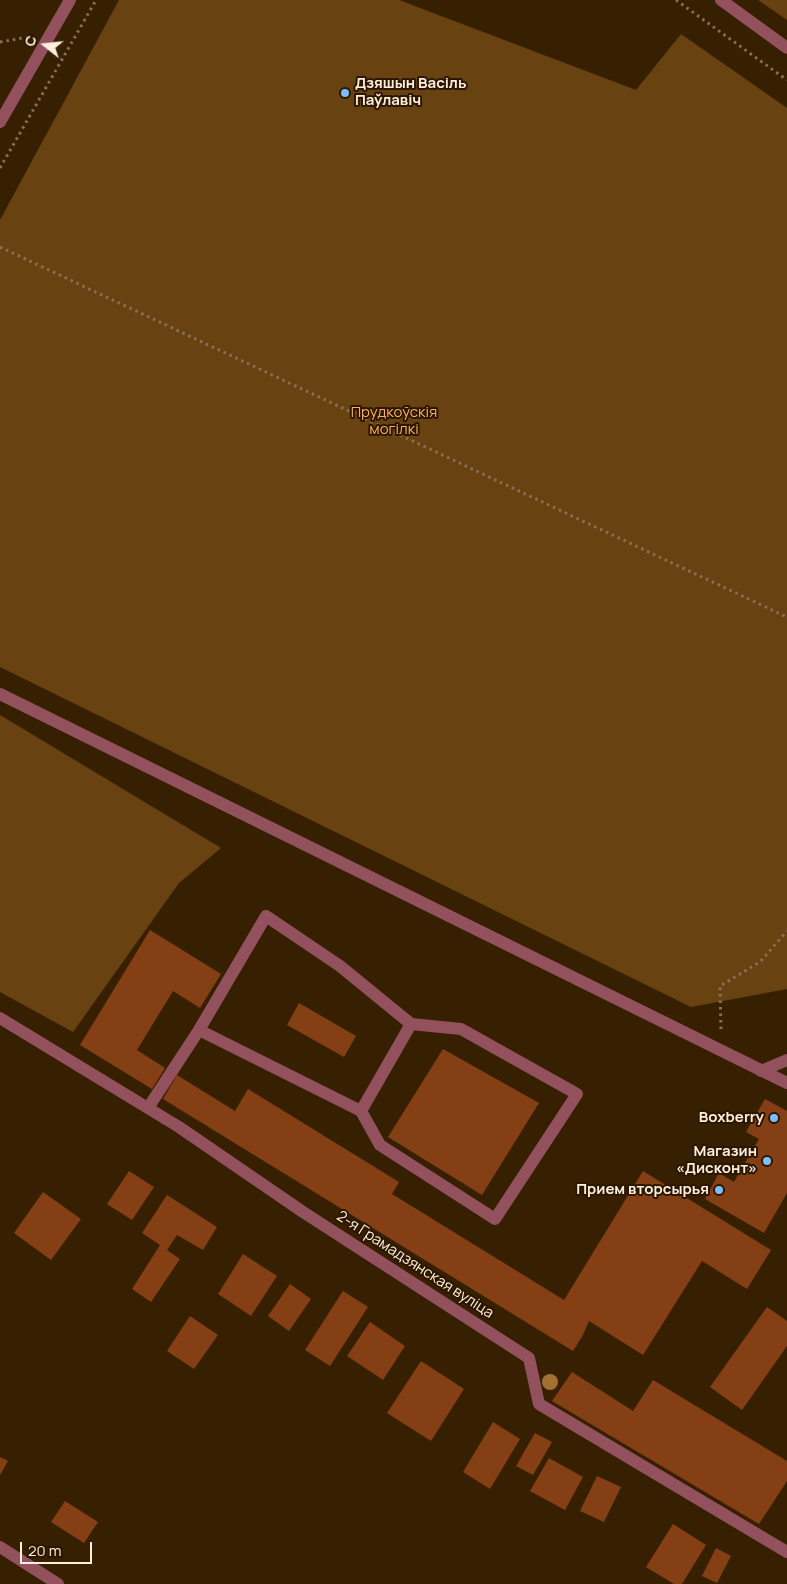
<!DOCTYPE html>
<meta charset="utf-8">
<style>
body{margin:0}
#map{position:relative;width:787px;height:1584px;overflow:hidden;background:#372002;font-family:Manrope,sans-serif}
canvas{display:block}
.north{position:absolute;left:20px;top:20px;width:50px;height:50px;-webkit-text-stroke:4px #2c1600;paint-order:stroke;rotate:286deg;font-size:14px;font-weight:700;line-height:20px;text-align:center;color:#feeedd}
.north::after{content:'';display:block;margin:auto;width:18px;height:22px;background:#feeedd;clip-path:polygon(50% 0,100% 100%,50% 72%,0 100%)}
.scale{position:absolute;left:20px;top:1542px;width:72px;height:22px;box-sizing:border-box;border:2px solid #feeedd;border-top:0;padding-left:6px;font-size:15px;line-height:18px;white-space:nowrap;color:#feeedd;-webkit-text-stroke:4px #2c1600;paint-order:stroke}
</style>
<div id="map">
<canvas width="787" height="1584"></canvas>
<div class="north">С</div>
<div class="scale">20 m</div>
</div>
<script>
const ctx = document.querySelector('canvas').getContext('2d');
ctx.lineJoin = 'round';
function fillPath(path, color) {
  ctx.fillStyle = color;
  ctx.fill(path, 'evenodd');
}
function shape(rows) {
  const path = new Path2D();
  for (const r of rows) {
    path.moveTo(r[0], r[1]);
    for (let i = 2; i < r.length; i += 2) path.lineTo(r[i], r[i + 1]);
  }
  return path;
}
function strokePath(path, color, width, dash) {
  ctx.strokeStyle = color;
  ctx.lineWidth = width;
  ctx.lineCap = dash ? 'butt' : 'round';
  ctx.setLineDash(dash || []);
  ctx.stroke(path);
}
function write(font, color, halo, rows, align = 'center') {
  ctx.font = font + ' Manrope,sans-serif';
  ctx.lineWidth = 4;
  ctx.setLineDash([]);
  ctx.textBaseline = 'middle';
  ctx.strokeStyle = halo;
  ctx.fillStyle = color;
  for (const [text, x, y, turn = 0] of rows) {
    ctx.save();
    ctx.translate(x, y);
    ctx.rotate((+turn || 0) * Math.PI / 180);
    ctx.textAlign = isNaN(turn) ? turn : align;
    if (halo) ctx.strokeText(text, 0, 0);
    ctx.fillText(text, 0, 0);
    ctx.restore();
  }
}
fillPath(shape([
 [758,0,787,0,787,20]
]), '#674110');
fillPath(shape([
 [119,0,399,0,636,90,681,34,787,108,787,989,691,1007,0,667,0,220],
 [0,715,221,848,179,883,73,1032,0,992]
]), '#684210');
fillPath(shape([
 [150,930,221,974,200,1008,173,991,137,1050,165,1068,152,1089,80,1045],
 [299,1003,356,1036,344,1057,287,1025],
 [443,1049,539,1103,482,1195,388,1137],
 [177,1075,235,1111,248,1089,399,1182,392,1194,564,1300,643,1171,771,1250,747,1289,702,1261,643,1355,589,1321,583,1335,573,1351,163,1099],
 [765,1099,787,1111,787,1193,764,1233,705,1199,719,1173,734,1182,759,1139,746,1132],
 [129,1171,154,1187,132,1220,107,1204],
 [43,1192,81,1219,51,1260,14,1233],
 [167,1195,217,1227,203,1250,177,1235,167,1250,180,1259,151,1302,132,1289,160,1245,142,1233],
 [243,1254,277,1276,251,1316,218,1294],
 [290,1284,311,1299,289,1331,268,1316],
 [343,1291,368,1307,330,1366,305,1350],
 [767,1307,787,1321,787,1346,742,1410,710,1387],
 [190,1316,218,1335,194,1369,167,1351],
 [370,1322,405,1346,383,1380,347,1356],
 [421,1361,464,1389,431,1441,387,1413],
 [572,1372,633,1411,653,1380,787,1461,787,1481,759,1524,552,1401],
 [493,1422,520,1439,490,1489,463,1472],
 [535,1433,552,1442,533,1475,516,1466],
 [0,1457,8,1461,0,1475],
 [549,1458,583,1477,565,1510,530,1491],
 [597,1476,621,1487,604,1522,580,1511],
 [65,1501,98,1522,84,1543,51,1522],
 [673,1524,706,1545,682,1584,674,1584,646,1567],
 [716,1548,731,1556,717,1583,702,1576]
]), '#843f14');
strokePath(shape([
 [676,0,787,80],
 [0,42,28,37],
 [0,168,96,0],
 [0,247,787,617],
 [721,1029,720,986,760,962,787,931]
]), '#867158', 3, [2.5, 4]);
strokePath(shape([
 [721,0,787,48],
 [0,122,70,0],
 [0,694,787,1083],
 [0,1018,179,1127,303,1212,529,1358,539,1404,787,1552],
 [761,1071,787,1060],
 [148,1108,199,1030,361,1111,380,1145,495,1219,577,1094,461,1029,411,1024,340,966,266,916,199,1030],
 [361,1111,411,1024],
 [0,1547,58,1584]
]), '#92515d', 12);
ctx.fillStyle = '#a27033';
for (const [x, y] of [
 [550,1382]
]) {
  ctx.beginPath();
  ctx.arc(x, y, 8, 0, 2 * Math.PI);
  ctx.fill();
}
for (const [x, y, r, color] of [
 [345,93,5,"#7fbdf9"],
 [774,1118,5,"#7fbdf9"],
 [767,1161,5,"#7fbdf9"],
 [719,1190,5,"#7fbdf9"]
]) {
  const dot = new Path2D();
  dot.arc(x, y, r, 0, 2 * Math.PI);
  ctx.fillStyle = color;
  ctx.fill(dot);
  strokePath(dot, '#2c1600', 2);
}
write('bold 15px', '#feeedd', '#2c1600', [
 ["Дзяшын Васіль",355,84,"left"],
 ["Паўлавіч",355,101,"left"],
 ["Boxberry",764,1118],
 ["Магазин",757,1152],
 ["«Дисконт»",757,1169],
 ["Прием вторсырья",709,1190]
], 'right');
write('15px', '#fab15b', '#2c1600', [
 ["Прудкоўскія",394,413],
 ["могілкі",394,430]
]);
write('15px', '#feeedd', '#2c1600', [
 ["2-я Грамадзянская вуліца",415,1265,33]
]);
</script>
